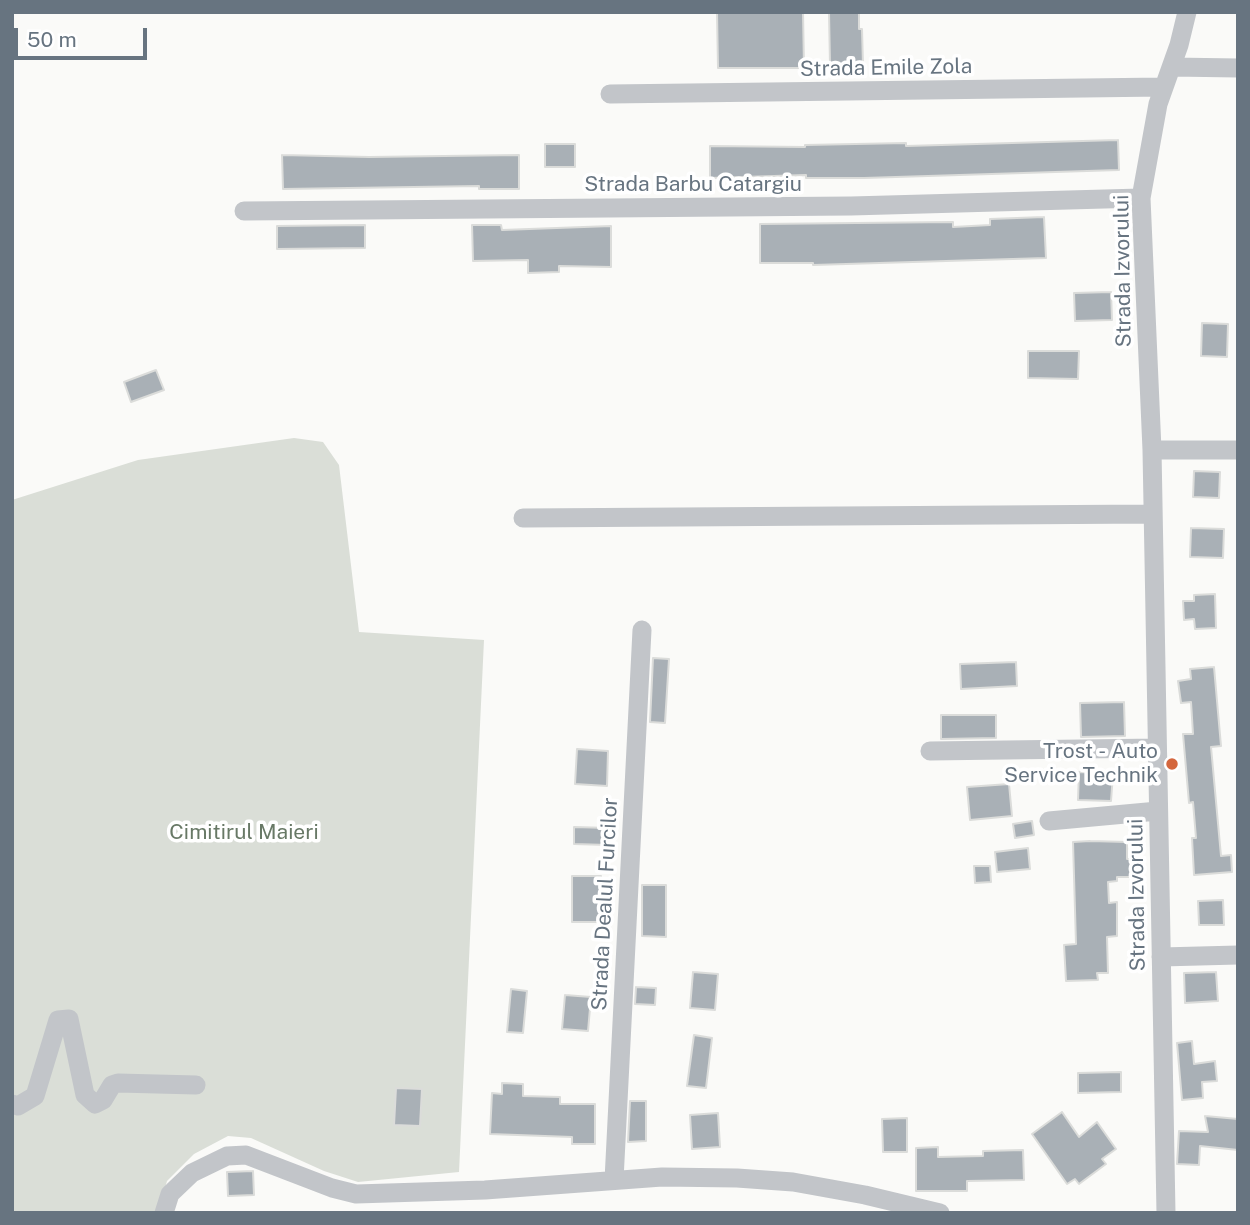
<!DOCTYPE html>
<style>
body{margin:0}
#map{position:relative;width:1250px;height:1225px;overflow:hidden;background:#fafaf8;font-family:"Public Sans",sans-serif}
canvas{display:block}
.frame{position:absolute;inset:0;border:14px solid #677480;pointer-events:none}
.scale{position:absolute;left:14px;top:28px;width:133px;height:32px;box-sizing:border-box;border:4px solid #677480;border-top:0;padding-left:9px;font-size:21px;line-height:24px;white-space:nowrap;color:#677480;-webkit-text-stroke:5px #fff;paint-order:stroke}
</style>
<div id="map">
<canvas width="1250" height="1225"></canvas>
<div class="frame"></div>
<div class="scale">50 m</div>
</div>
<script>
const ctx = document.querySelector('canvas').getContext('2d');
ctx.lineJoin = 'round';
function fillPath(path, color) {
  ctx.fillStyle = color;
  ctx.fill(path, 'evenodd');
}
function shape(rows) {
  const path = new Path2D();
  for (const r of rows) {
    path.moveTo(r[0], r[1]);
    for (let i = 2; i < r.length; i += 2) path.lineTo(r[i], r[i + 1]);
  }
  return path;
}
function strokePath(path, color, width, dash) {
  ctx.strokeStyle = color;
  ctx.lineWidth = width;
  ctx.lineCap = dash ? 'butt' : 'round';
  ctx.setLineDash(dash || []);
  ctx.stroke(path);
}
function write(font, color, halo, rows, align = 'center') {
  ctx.font = font + ' "Public Sans",sans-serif';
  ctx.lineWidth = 7;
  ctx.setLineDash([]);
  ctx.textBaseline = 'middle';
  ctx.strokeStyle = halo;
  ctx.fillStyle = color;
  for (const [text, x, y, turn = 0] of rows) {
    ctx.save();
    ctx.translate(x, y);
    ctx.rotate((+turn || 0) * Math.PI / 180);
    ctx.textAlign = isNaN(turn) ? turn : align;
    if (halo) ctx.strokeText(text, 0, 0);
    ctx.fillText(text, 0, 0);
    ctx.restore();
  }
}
fillPath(shape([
 [294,438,323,442,339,465,359,632,484,640,459,1172,358,1182,324,1171,251,1138,228,1136,194,1154,167,1181,158,1213,12,1213,12,500,138,460]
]), '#daded7');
const building = shape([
 [717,12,803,12,804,68,718,68,717,12],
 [829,12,859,12,859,29,862,29,863,65,830,65,829,12],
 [1118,140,1119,170,864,178,806,178,806,175,710,178,710,146,805,147,805,145,906,143,906,146,1118,140],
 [545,144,575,144,575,167,545,167,545,144],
 [282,155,369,157,519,155,519,189,479,189,479,186,283,189,282,155],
 [1044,217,1046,258,813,265,813,263,760,263,760,224,953,222,953,227,990,225,990,219,1044,217],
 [365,225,365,248,277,249,277,226,365,225],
 [472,225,501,225,502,230,611,226,611,267,559,266,559,272,528,273,528,260,473,261,472,225],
 [1111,292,1112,320,1075,321,1074,293,1111,292],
 [1202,323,1228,324,1227,357,1201,356,1202,323],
 [1028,351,1079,351,1078,379,1028,378,1028,351],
 [156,370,164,390,131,402,124,382,156,370],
 [1194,471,1220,472,1219,498,1193,497,1194,471],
 [1191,528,1224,529,1223,558,1190,557,1191,528],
 [1215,594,1216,628,1195,629,1194,619,1184,620,1183,601,1194,601,1194,595,1215,594],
 [653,658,669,659,665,723,650,722,653,658],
 [1016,662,1017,686,961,689,960,664,1016,662],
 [1214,667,1221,746,1211,747,1221,856,1231,855,1232,872,1194,875,1192,838,1196,838,1193,802,1189,803,1183,734,1193,734,1191,702,1181,703,1178,681,1191,679,1190,669,1214,667],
 [1124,702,1125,736,1081,737,1080,703,1124,702],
 [941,715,996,715,996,738,941,739,941,715],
 [577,749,608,751,607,786,575,784,577,749],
 [1079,772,1113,774,1111,801,1078,800,1079,772],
 [1009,784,1012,816,970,820,967,787,1009,784],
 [1032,821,1034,835,1015,838,1013,824,1032,821],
 [574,827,609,828,608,845,574,844,574,827],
 [1090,841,1127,842,1127,859,1134,859,1134,877,1117,877,1117,881,1108,882,1109,903,1117,902,1117,936,1107,937,1108,973,1097,973,1098,980,1066,981,1064,945,1076,944,1073,842,1090,841],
 [1028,848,1030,869,997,872,995,852,1028,848],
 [974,866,990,866,991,882,975,883,974,866],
 [572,876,601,876,602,922,572,922,572,876],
 [642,885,666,885,666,937,642,936,642,885],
 [1223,900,1224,925,1199,925,1198,901,1223,900],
 [693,972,718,974,715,1010,690,1008,693,972],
 [1216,972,1218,1001,1185,1003,1184,973,1216,972],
 [636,987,656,988,655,1005,635,1004,636,987],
 [511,989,527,991,523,1033,507,1032,511,989],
 [565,995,591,997,588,1031,562,1029,565,995],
 [694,1035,712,1038,706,1088,687,1086,694,1035],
 [1192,1041,1194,1064,1215,1061,1217,1081,1202,1082,1203,1098,1182,1100,1177,1043,1192,1041],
 [1121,1072,1121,1092,1078,1093,1078,1073,1121,1072],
 [502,1083,523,1084,523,1096,560,1097,560,1104,595,1104,595,1144,572,1144,572,1137,490,1134,492,1093,502,1094,502,1083],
 [396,1088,422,1089,420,1126,394,1125,396,1088],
 [630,1101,646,1101,646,1141,628,1142,630,1101],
 [1062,1112,1079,1137,1097,1122,1116,1149,1102,1159,1106,1164,1079,1184,1075,1179,1067,1184,1032,1134,1062,1112],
 [718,1113,720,1147,692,1149,690,1115,718,1113],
 [1205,1116,1238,1119,1238,1150,1200,1146,1199,1165,1177,1164,1179,1131,1208,1132,1205,1116],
 [907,1118,907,1152,883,1152,882,1119,907,1118],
 [938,1147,938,1157,983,1156,983,1151,1023,1150,1024,1180,967,1181,967,1191,916,1191,916,1148,938,1147],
 [253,1171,254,1195,228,1196,227,1172,253,1171]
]);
fillPath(building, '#a9b0b6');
strokePath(building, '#dbdcda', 2);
strokePath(shape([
 [1172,67,1238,68],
 [610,94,1163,87],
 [244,211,851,206,1141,198],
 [1152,450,1238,450],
 [523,518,1153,514],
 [930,751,1157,748],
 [1049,821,1158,811],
 [1161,957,1238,955],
 [12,1104,18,1106,35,1096,58,1020,69,1019,85,1095,95,1104,103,1100,112,1085,118,1083,196,1085],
 [614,1180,642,630],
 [164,1213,170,1194,192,1173,227,1156,246,1155,332,1188,356,1194,485,1190,662,1177,737,1178,793,1182,865,1195,940,1213],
 [1166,1213,1152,450,1141,198,1158,104,1179,45,1187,12]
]), '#c2c5c9', 19);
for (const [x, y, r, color] of [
 [1172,764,7,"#d4673e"]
]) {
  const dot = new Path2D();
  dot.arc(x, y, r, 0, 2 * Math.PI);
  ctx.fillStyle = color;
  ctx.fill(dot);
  strokePath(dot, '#fff', 2.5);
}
write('21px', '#677480', '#fff', [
 ["Strada Emile Zola",886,68,-1],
 ["Strada Barbu Catargiu",693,185],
 ["Strada Izvorului",1123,271,-91],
 ["Strada Izvorului",1137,895,-91],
 ["Strada Dealul Furcilor",605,904,-87]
]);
write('21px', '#677480', '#fff', [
 ["Trost - Auto",1158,752],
 ["Service Technik",1158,776]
], 'right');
write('21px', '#687966', '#fff', [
 ["Cimitirul Maieri",244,833]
]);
</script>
